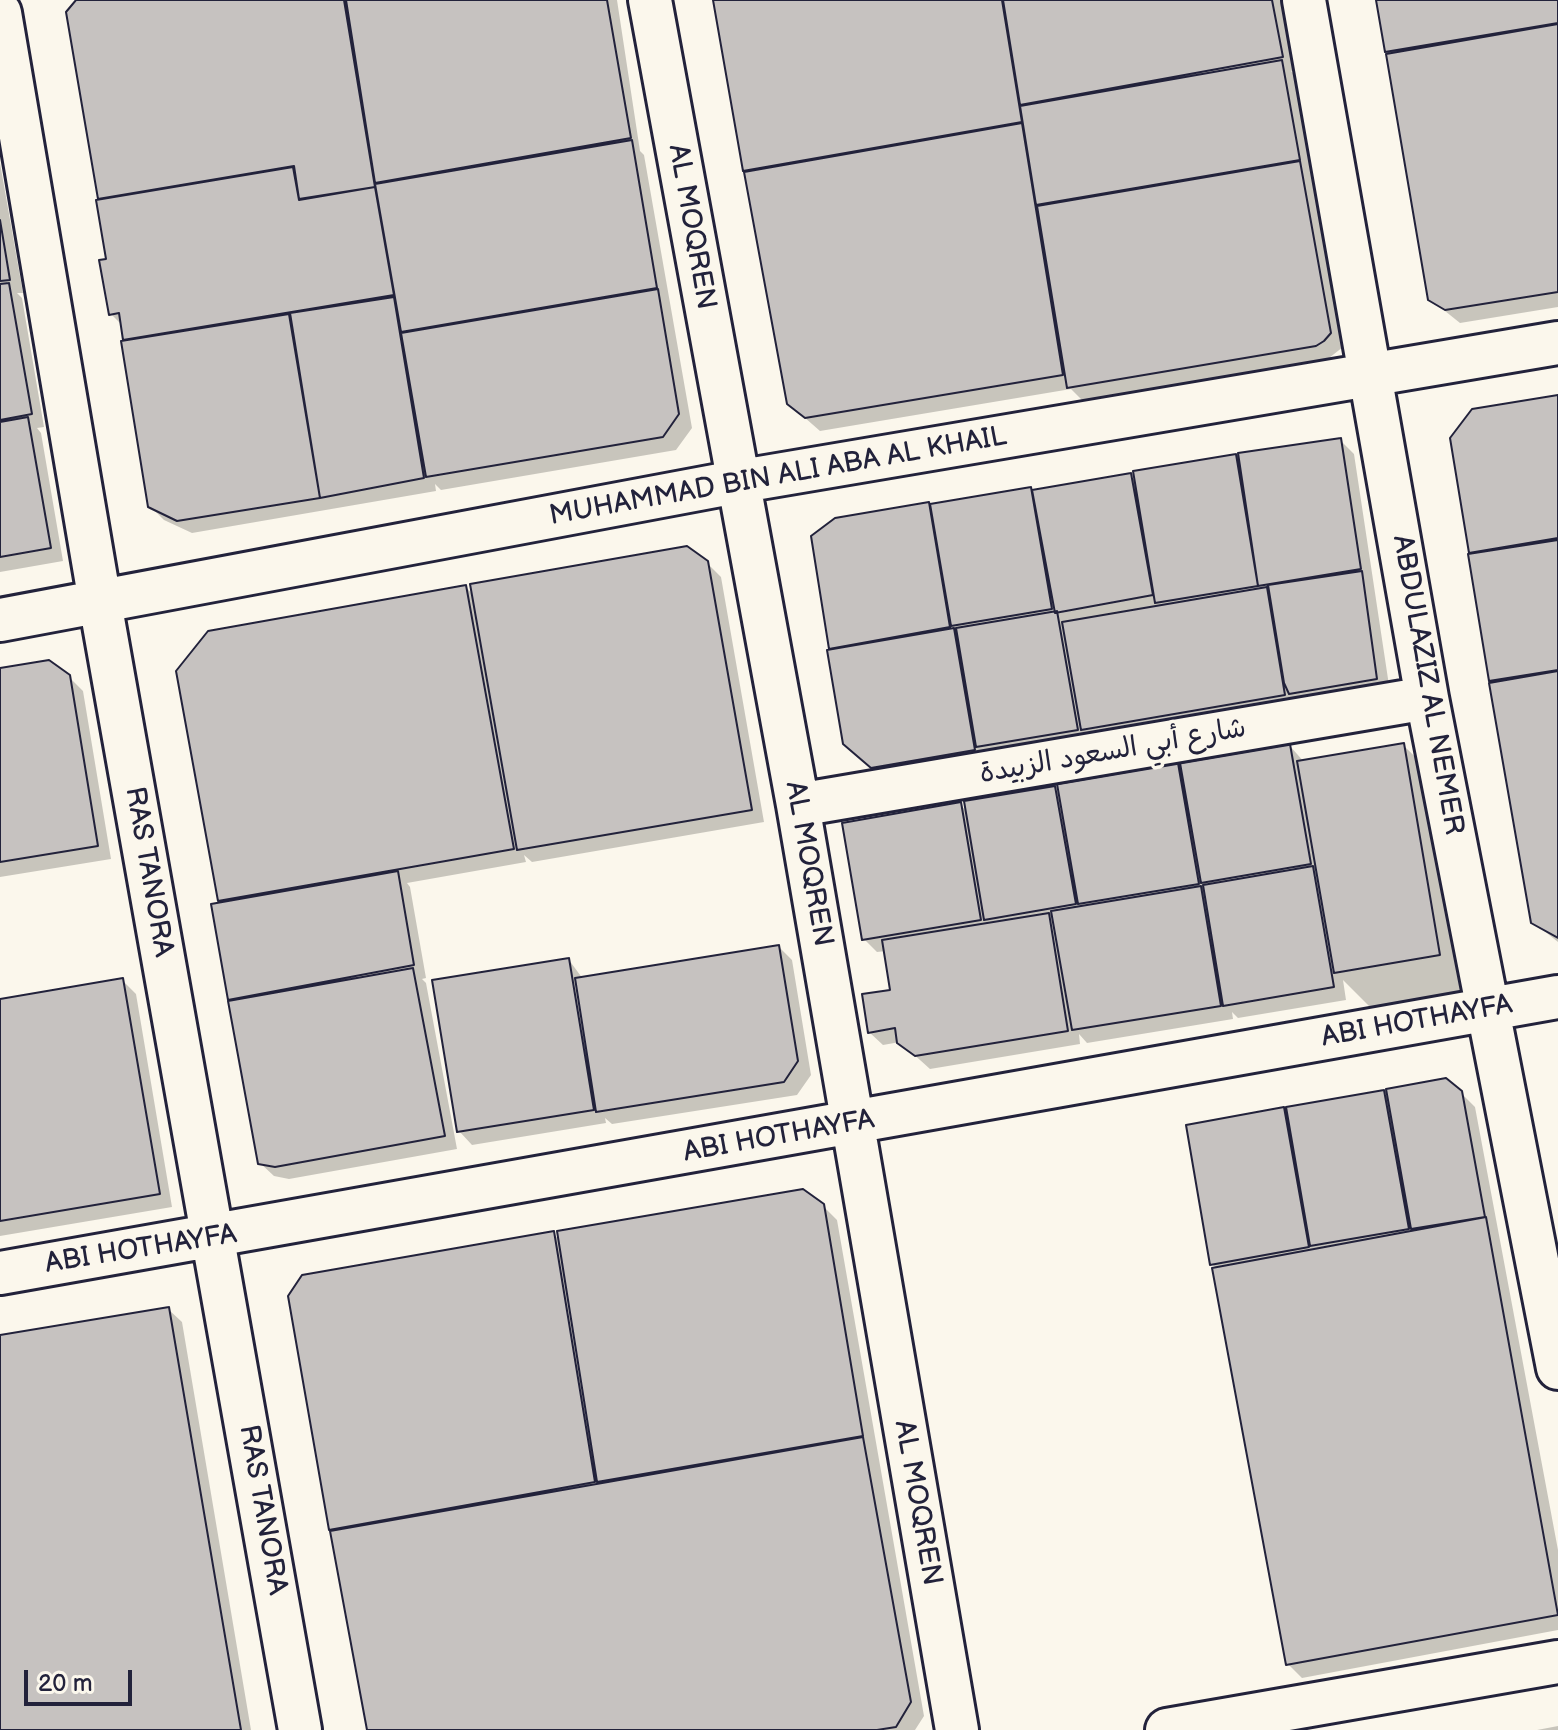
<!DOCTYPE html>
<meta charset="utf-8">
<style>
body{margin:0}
#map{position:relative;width:1558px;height:1730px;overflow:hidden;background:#fbf7ec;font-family:"Balsamiq Sans",sans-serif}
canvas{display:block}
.scale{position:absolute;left:24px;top:1670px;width:108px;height:36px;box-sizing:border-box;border:4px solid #22223b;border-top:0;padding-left:10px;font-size:24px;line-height:28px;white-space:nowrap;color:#22223b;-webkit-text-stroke:6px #fbf7ec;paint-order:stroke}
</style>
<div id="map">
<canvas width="1558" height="1730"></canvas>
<div class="scale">20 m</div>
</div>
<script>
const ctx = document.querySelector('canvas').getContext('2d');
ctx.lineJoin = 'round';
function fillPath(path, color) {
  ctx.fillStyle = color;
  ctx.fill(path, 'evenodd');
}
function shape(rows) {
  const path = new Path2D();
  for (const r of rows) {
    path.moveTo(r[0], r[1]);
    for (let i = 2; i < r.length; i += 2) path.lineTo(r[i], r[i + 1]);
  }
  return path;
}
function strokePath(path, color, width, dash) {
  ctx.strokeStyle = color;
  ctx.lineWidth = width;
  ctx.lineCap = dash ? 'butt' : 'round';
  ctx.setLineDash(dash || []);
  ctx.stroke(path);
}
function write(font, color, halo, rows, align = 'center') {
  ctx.font = font + ' "Balsamiq Sans","Playpen Sans Arabic",sans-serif';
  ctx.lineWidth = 7;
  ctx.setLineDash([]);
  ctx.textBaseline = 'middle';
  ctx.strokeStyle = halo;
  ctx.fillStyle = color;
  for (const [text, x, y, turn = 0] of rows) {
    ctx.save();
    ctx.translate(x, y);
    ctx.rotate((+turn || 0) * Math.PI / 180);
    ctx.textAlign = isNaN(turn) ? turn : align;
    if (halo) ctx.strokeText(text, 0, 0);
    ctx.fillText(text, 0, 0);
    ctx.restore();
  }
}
fillPath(shape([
 [78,0,617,0,640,151,644,155,692,428,676,450,441,490,435,484,436,491,192,533,164,520,150,506,123,326,111,314,100,200,68,12],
 [400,310,405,342,402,343,394,311],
 [715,0,1282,0,1295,70,1291,71,1295,75,1343,347,1329,358,1082,400,1071,389,820,431,788,403],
 [1379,0,1558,0,1558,307,1460,323,1430,299],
 [0,163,23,293,17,293,22,298,44,427,37,428,41,433,63,561,0,572],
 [1558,397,1558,942,1533,922,1495,684,1491,680,1474,555,1471,552],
 [1340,440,1354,454,1390,692,1304,707,1296,698,1298,708,886,781,845,743,813,537,836,520,1130,475,1137,482,1235,456,1241,462],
 [707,563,721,577,764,822,532,862,524,855,526,862,407,883,410,887,426,978,422,979,426,983,457,1149,289,1179,274,1176,260,1163,213,906,223,904,219,900,466,587,474,596],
 [0,670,69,677,83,691,111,859,0,877],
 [1403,745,1441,782,1477,992,1373,1010,1343,980,1346,1000,1238,1018,1232,1012,1233,1019,1087,1043,1079,1034,1080,1044,930,1069,900,1042,883,1045,869,1032,893,991,886,951,877,952,864,939,960,804,967,812,1055,788,1061,795,1178,765,1184,771,1290,746,1304,762],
 [779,947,792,960,811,1075,797,1095,612,1124,605,1118,606,1123,472,1145,459,1131,569,960,583,979],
 [122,980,136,994,172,1207,0,1236,0,1001],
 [1383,1092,1389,1098,1461,1093,1475,1107,1558,1550,1558,1630,1302,1678,1288,1664,1217,1269,1212,1264,1283,1110,1289,1115],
 [823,1206,837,1220,924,1716,915,1730,369,1730,290,1297,553,1233,560,1241],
 [168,1309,182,1322,251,1730,0,1730,0,1337],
 [1558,1726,1558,1730,1537,1730]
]), '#0003');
const building = shape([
 [76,0,344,0,375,187,299,199,294,166,98,199,66,12,76,0],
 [346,0,607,0,631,138,375,183,346,0],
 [713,0,1002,0,1022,122,743,171,713,0],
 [1003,0,1272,0,1283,57,1020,105,1003,0],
 [1376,0,1558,0,1558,23,1385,52,1376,0],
 [1558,24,1558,292,1445,310,1428,300,1386,54,1558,24],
 [1282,60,1300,160,1036,205,1020,106,1282,60],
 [1022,123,1063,375,805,418,787,404,744,172,1022,123],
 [632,140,657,288,401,332,375,184,632,140],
 [1300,161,1331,333,1324,341,1316,346,1067,388,1037,206,1300,161],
 [293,167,299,200,375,187,394,295,123,340,119,313,109,315,99,260,106,259,96,200,293,167],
 [0,220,10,280,0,281,0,220],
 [9,283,32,414,0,420,0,284,9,283],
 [658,289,679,414,663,437,426,477,401,333,658,289],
 [394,297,424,478,320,498,290,313,394,297],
 [289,314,320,498,177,521,148,507,121,341,289,314],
 [1558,395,1558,538,1469,553,1450,438,1472,409,1558,395],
 [28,417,51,548,0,557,0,422,28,417],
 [1341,438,1361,569,1258,586,1238,453,1341,438],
 [1236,454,1258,586,1155,603,1133,471,1236,454],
 [1131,473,1153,595,1055,613,1032,490,1131,473],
 [1031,487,1052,609,951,626,930,504,1031,487],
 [929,502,950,627,829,649,811,536,835,518,929,502],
 [1558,540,1558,670,1489,681,1468,554,1558,540],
 [687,546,708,561,752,810,517,850,470,584,687,546],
 [1362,571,1377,679,1289,694,1284,683,1268,585,1362,571],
 [466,585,514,849,218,901,176,671,208,631,466,585],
 [1267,587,1285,695,1081,730,1062,622,1267,587],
 [1057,611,1078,730,976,747,956,628,1057,611],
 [954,628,975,750,871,768,843,744,827,650,954,628],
 [49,660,70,675,98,846,0,862,0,668,49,660],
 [1558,671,1558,938,1531,923,1489,683,1558,671],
 [1404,743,1440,955,1334,973,1297,761,1404,743],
 [1290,744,1311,864,1201,883,1180,763,1290,744],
 [1178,763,1199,884,1078,904,1057,784,1178,763],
 [1055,786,1076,904,984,920,964,801,1055,786],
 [961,802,981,920,862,940,842,823,961,802],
 [1313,866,1334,987,1223,1006,1203,885,1313,866],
 [398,871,414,965,228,1000,211,904,398,871],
 [1201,886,1221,1006,1072,1030,1051,911,1201,886],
 [1049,913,1068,1031,915,1056,897,1043,895,1028,868,1033,862,994,890,990,882,940,1049,913],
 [779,945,798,1061,784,1082,596,1112,575,978,779,945],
 [569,958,594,1110,457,1132,432,980,569,958],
 [413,968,445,1136,275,1167,258,1164,228,1001,413,968],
 [123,978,160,1194,0,1221,0,999,123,978],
 [1446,1078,1462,1091,1485,1217,1411,1229,1386,1089,1446,1078],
 [1384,1090,1409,1229,1310,1246,1286,1107,1384,1090],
 [1284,1107,1309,1247,1210,1265,1186,1125,1284,1107],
 [803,1189,824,1204,863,1436,597,1482,557,1231,803,1189],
 [1486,1217,1558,1615,1286,1665,1212,1268,1486,1217],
 [554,1231,595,1482,329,1530,288,1296,302,1275,554,1231],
 [169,1307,241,1730,0,1730,0,1335,169,1307],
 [863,1437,911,1702,896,1727,877,1730,367,1730,330,1531,863,1437]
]);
fillPath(building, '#c6c2c0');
strokePath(building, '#22223b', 2);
const street = shape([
 [650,0,798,805,957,1730],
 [1304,0,1427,698,1558,1368],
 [0,13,100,602,300,1730],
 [0,620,736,482,1558,343],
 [798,805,1427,698],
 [0,1273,1558,997],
 [1167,1730,1558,1662]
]);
strokePath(street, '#22223b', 48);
strokePath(street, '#fbf7ec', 42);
write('28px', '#22223b', '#fbf7ec', [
 ["AL MOQREN",691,227,80],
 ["MUHAMMAD BIN ALI ABA AL KHAIL",778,477,-10],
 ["ABDULAZIZ AL NEMER",1427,685,80],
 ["شارع أبي السعود الزبيدة",1113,752,-10],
 ["AL MOQREN",808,864,80],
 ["RAS TANORA",148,872,80],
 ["ABI HOTHAYFA",1417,1022,-10],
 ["ABI HOTHAYFA",779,1137,-10],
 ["ABI HOTHAYFA",141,1250,-9],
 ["AL MOQREN",917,1503,80],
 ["RAS TANORA",262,1510,80]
]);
</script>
